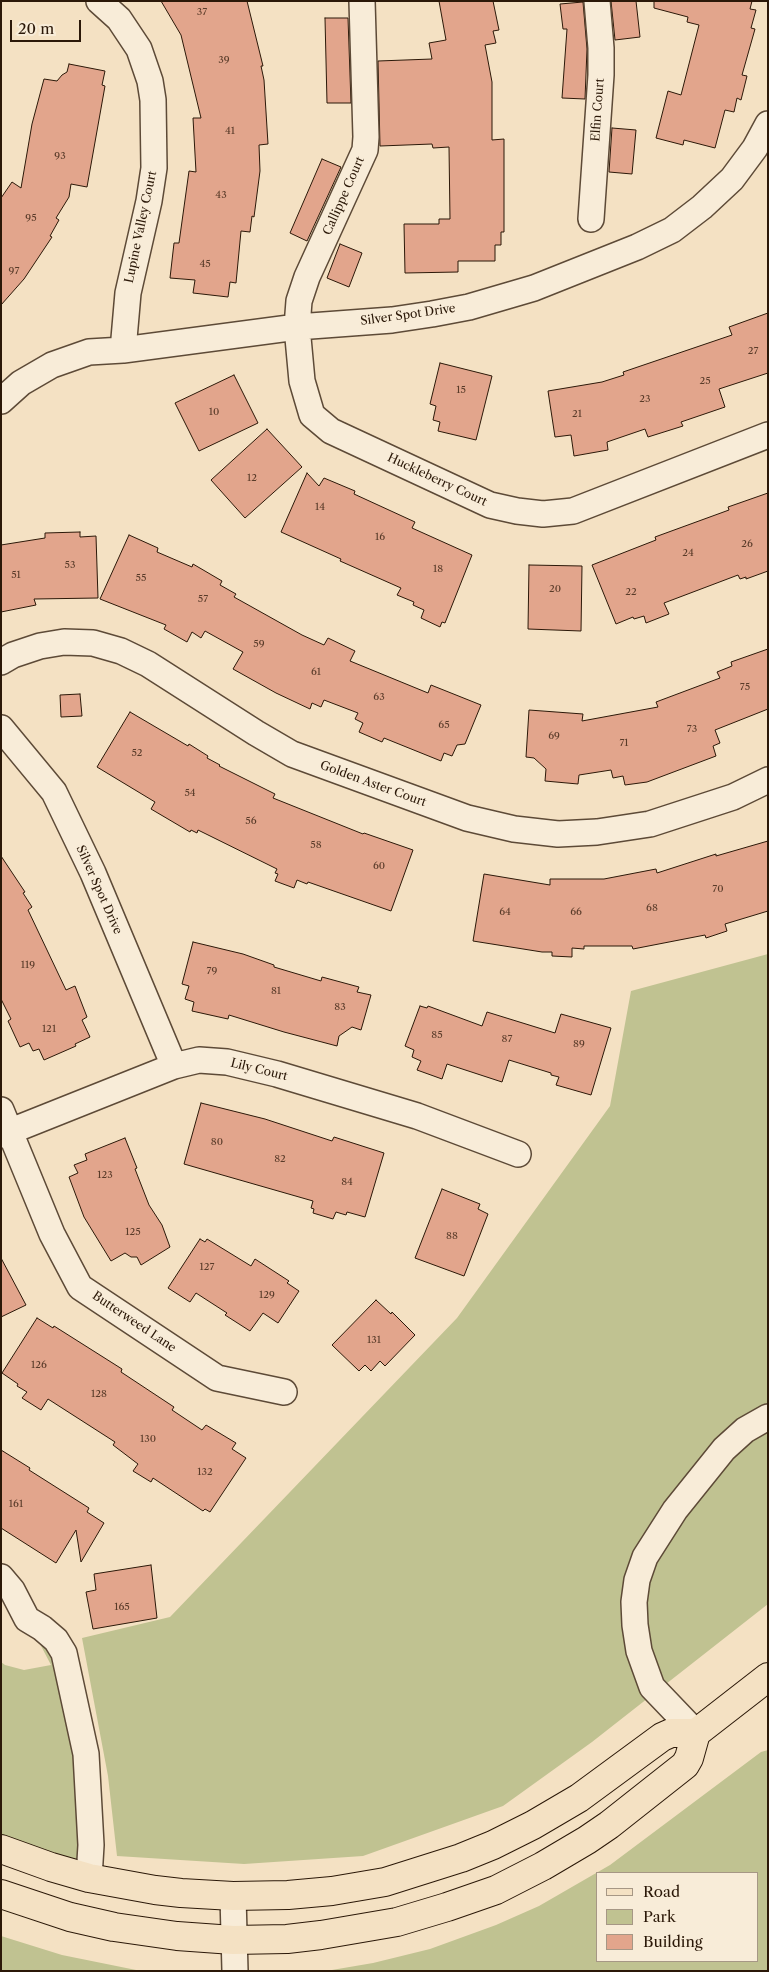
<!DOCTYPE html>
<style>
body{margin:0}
#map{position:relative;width:769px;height:1972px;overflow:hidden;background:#f4e1c3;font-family:"Libre Caslon Text",serif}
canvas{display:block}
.frame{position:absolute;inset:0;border:2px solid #2b1808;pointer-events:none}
.legend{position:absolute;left:596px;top:1872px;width:162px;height:90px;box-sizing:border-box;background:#f8ecd8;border:1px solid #a69785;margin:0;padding:6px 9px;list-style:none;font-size:15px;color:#2b1808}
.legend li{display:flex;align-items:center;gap:10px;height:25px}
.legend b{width:25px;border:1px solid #a69785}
.scale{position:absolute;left:10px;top:20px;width:71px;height:22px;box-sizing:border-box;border:2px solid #2b1808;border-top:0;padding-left:6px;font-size:15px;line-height:18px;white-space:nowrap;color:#2b1808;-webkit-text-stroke:4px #f8ecd8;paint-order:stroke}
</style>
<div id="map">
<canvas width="769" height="1972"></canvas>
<div class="frame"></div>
<ul class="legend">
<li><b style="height:6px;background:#f4e1c3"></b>Road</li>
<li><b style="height:14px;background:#c0c291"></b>Park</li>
<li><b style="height:14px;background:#e2a58c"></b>Building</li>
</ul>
<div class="scale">20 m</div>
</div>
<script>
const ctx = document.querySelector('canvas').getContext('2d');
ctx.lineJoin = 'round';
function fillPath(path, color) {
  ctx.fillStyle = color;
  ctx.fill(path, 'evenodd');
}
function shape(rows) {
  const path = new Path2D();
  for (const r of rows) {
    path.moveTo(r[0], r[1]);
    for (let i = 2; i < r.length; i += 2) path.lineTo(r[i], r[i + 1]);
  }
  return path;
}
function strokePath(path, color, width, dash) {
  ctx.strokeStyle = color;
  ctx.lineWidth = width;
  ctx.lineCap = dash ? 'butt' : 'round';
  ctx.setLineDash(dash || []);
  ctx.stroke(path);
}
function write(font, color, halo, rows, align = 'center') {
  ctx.font = font + ' "Libre Caslon Text",serif';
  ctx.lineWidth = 4.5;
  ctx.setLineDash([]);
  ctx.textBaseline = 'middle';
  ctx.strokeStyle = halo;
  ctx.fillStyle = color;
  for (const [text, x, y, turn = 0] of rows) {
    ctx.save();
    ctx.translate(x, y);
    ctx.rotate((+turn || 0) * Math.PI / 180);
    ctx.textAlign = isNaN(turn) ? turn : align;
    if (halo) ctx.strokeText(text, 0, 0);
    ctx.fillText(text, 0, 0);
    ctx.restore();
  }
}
fillPath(shape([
 [768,954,768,1604,592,1742,503,1806,363,1856,244,1864,117,1856,108,1776,82,1638,170,1617,457,1318,610,1106,631,991],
 [27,1619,64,1653,89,1878,1,1849,1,1662,5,1665,24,1670,51,1665],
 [768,1750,768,1971,326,1971,373,1963,430,1949,496,1925,539,1906,610,1865,761,1752],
 [598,1873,758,1873,758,1961,598,1961],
 [1,1936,62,1955,141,1971,1,1971]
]), '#c0c291');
const building = shape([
 [161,1,247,1,263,66,261,66,264,80,268,144,259,145,260,171,254,217,252,216,250,232,241,231,236,283,230,282,228,297,193,293,195,280,170,278,174,243,179,243,189,171,196,172,193,118,201,118,181,35,161,1],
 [439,1,493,1,499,30,493,31,496,43,485,45,492,82,492,140,504,139,504,232,501,232,501,245,495,245,495,261,458,261,458,272,405,273,404,224,439,224,439,219,450,219,449,147,433,148,432,144,380,146,378,61,432,59,429,43,446,40,439,1],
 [611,1,636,1,640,37,615,40,611,1],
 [654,1,752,1,750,9,756,10,751,28,755,29,742,75,747,76,741,100,737,98,734,112,725,110,715,148,684,140,683,145,656,138,668,91,681,95,699,25,687,22,688,17,654,8,654,1],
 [583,2,587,49,585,99,562,98,567,29,563,29,560,4,583,2],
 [325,18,348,18,351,103,327,103,325,18],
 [69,64,105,71,102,85,105,86,87,187,71,184,69,197,56,218,59,220,50,236,52,237,24,279,1,305,1,198,12,182,21,188,32,124,44,79,57,81,62,75,67,72,69,64],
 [612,128,636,130,632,174,609,172,612,128],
 [322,159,341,167,307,241,290,233,322,159],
 [340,244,362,253,349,287,327,278,340,244],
 [768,313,768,373,719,389,725,407,681,422,683,426,648,437,645,429,607,442,608,450,574,456,571,435,555,437,548,391,602,382,624,375,623,372,732,335,729,327,768,313],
 [440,363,492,376,476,440,438,431,440,422,433,420,436,406,430,404,440,363],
 [234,375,258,423,199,451,175,403,234,375],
 [267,429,302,467,245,518,211,480,267,429],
 [307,473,319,486,324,478,355,491,354,494,415,522,412,528,472,555,445,623,442,622,440,627,421,618,424,610,413,605,414,602,397,595,401,588,340,561,341,559,281,532,307,473],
 [768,493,768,571,746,579,746,577,740,579,738,575,664,603,669,614,646,623,644,616,634,619,633,617,616,624,592,565,656,540,655,537,729,510,728,507,768,493],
 [80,532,80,537,96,536,98,598,34,599,36,605,1,612,1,545,45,538,45,533,80,532],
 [129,535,158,548,157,552,192,567,193,564,222,581,220,585,236,594,234,597,302,635,324,645,328,638,355,651,350,661,428,693,431,685,481,705,465,744,457,745,452,756,444,753,441,761,384,738,382,742,359,732,363,723,355,719,358,713,324,700,321,707,312,703,310,709,276,693,233,669,243,652,205,631,201,638,192,632,187,642,164,629,166,625,100,599,129,535],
 [529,565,582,566,581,631,528,629,529,565],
 [768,649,768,709,715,730,720,743,713,746,716,756,647,782,625,785,623,776,613,778,611,770,579,775,578,784,545,781,546,769,534,758,526,757,529,710,583,714,582,721,658,707,656,702,720,678,717,672,732,666,731,662,768,649],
 [80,694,82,716,61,717,60,695,80,694],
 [130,712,188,746,189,744,208,756,207,758,220,765,219,766,275,794,273,798,363,834,364,833,413,850,391,911,308,882,307,884,297,880,294,888,275,881,278,874,275,873,277,869,198,830,197,833,191,830,190,832,151,809,155,802,97,767,130,712],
 [768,841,768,911,725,924,727,931,706,938,705,935,633,949,632,946,584,946,584,949,572,948,572,957,552,956,552,952,542,952,473,941,484,874,550,885,550,879,604,879,656,869,657,873,716,854,716,856,768,841],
 [1,856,25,892,23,893,32,907,28,910,66,990,75,986,87,1017,82,1020,90,1037,75,1044,76,1046,44,1060,39,1049,33,1051,29,1043,20,1047,8,1021,11,1019,1,999,1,856],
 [193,942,243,954,274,965,274,967,321,981,322,977,359,987,357,992,371,995,361,1030,352,1027,339,1036,337,1046,284,1032,229,1015,228,1019,192,1011,194,1002,185,999,189,986,182,984,193,942],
 [420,1006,427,1008,428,1006,482,1026,487,1012,555,1033,561,1014,611,1028,591,1095,556,1085,559,1077,551,1075,551,1073,509,1060,502,1082,447,1064,442,1079,417,1070,421,1061,412,1057,414,1050,405,1046,420,1006],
 [201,1103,265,1119,332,1141,334,1137,384,1153,365,1217,347,1212,346,1215,336,1212,333,1219,313,1213,314,1209,311,1208,313,1201,184,1164,201,1103],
 [125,1138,137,1168,135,1169,149,1205,162,1225,170,1247,141,1265,137,1257,131,1257,125,1253,111,1261,84,1217,69,1177,78,1173,74,1165,87,1160,85,1154,125,1138],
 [442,1189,480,1204,478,1209,488,1214,464,1276,415,1258,442,1189],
 [200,1239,205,1242,207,1239,251,1266,255,1259,289,1281,287,1283,299,1291,278,1323,263,1313,250,1331,225,1315,227,1313,196,1293,190,1302,168,1288,200,1239],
 [1,1258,26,1305,1,1317,1,1258],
 [376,1300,391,1314,392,1312,415,1335,385,1366,380,1361,371,1371,365,1365,359,1371,332,1345,376,1300],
 [37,1318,53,1328,54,1326,122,1369,121,1372,174,1407,172,1410,202,1430,206,1425,236,1443,232,1449,246,1458,210,1512,205,1509,203,1511,153,1478,151,1482,133,1471,138,1464,113,1445,115,1442,48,1399,41,1410,22,1398,27,1392,17,1386,18,1384,2,1373,37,1318],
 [1,1450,30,1468,29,1470,89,1508,87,1512,104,1523,81,1562,76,1530,56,1563,1,1528,1,1450],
 [151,1565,157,1618,93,1629,86,1592,96,1590,94,1574,151,1565]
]);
fillPath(building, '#e2a58c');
strokePath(building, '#2b1808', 1);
const minor = shape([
 [99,1,119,19,139,49,150,81,153,100,154,168,149,201,128,293,123,350],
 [362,1,366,137,365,150,307,277,299,301,297,327,302,381,312,415,331,431,490,505,517,511,543,514,573,511,768,435],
 [591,219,601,75,601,48,597,1],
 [1,401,21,383,52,365,89,352,123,350,297,327,392,320,432,314,469,307,534,288,637,247,672,230,702,207,732,179,755,148,768,124],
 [1,662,13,655,40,646,64,642,93,643,121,651,148,664,256,733,292,754,467,818,514,829,558,834,597,832,650,824,733,797,768,780],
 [1,728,54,792,93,873,174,1066],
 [1,1110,52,1234,80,1287,217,1378,284,1392],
 [1,1135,174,1066,199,1060,227,1062,277,1074,417,1116,518,1154],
 [1,1577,12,1590,27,1619,42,1628,56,1640,64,1653,86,1754,91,1845,89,1878],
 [696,1733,652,1687,639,1651,635,1625,634,1602,637,1580,645,1557,675,1510,724,1449,745,1430,768,1417],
 [233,1896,235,1971]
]);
const major = shape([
 [1,1849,51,1867,89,1878,155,1890,181,1893,233,1896,288,1895,332,1891,385,1882,461,1858,493,1845,533,1825,579,1798,662,1737,671,1733,696,1733,768,1677],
 [1,1894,70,1917,114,1927,177,1936,233,1940,287,1939,321,1935,397,1922,447,1907,496,1890,543,1866,587,1840,609,1825,685,1765,689,1758,696,1733]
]);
strokePath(minor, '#5d4a37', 28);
strokePath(major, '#2b1808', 30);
strokePath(minor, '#f8ecd8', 25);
strokePath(major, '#f4e1c3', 28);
write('10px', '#593b29', null, [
 ["37",202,12],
 ["39",224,60],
 ["41",230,131],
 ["93",60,156],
 ["43",221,195],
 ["95",31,218],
 ["45",205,264],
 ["97",14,271],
 ["27",753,351],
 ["25",705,381],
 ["15",461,390],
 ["23",645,399],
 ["10",214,412],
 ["21",577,414],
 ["12",252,478],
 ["14",320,507],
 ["16",380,537],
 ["26",747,544],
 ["24",688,553],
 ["53",70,565],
 ["18",438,569],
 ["51",16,575],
 ["55",141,578],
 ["20",555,589],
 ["22",631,592],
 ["57",203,599],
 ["59",259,644],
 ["61",316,672],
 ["75",745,687],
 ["63",379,697],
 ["65",444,725],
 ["73",692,729],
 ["69",554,736],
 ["71",624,743],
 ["52",137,753],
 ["54",190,793],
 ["56",251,821],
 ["58",316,845],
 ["60",379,866],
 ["70",718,889],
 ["68",652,908],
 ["64",505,912],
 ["66",576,912],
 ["119",28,965],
 ["79",212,971],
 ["81",276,991],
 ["83",340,1007],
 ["121",49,1029],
 ["85",437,1035],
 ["87",507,1039],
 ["89",579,1044],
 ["80",217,1142],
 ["82",280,1159],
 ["123",105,1175],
 ["84",347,1182],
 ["125",133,1232],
 ["88",452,1236],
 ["127",207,1267],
 ["129",267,1295],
 ["131",374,1340],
 ["126",39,1365],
 ["128",99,1394],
 ["130",148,1439],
 ["132",205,1472],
 ["161",16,1504],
 ["165",122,1607]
]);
write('12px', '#2b1808', '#f8ecd8', [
 ["Elfin Court",598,110,-86],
 ["Callippe Court",344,196,-66],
 ["Lupine Valley Court",141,227,-78],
 ["Silver Spot Drive",408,315,-8],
 ["Huckleberry Court",437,480,25],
 ["Golden Aster Court",373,784,20],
 ["Silver Spot Drive",99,890,66],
 ["Lily Court",259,1070,14],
 ["Butterweed Lane",134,1322,34]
]);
</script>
